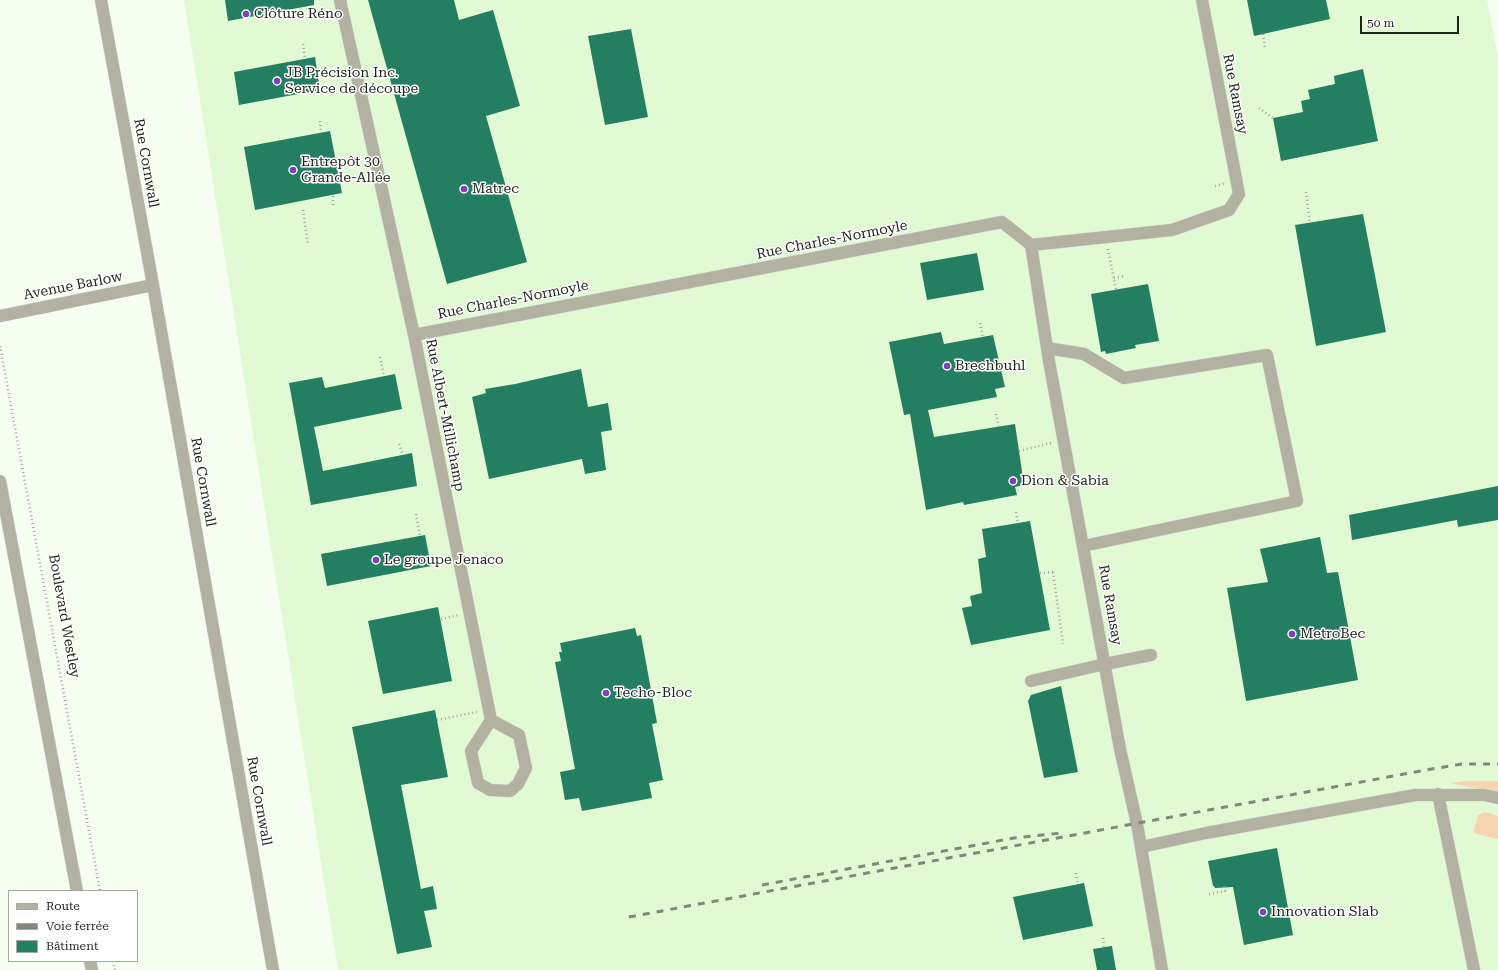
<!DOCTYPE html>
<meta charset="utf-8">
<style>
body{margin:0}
#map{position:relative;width:1498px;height:970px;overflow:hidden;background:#f6fef1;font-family:"Roboto Serif",serif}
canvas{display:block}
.legend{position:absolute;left:8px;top:890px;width:130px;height:72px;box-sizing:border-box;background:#fff;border:1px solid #a5a8a3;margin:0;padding:5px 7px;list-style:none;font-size:12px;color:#1e251a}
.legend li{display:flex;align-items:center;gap:8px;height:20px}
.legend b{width:20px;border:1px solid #a5a8a3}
.scale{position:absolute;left:1360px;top:16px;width:99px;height:18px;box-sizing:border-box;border:2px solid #1e251a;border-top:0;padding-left:5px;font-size:12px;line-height:14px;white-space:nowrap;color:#1e251a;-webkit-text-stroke:3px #fff;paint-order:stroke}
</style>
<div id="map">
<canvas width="1498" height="970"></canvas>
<ul class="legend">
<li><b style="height:5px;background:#b3b1a2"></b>Route</li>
<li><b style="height:5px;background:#80877b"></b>Voie ferrée</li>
<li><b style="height:11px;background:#247e62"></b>Bâtiment</li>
</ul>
<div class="scale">50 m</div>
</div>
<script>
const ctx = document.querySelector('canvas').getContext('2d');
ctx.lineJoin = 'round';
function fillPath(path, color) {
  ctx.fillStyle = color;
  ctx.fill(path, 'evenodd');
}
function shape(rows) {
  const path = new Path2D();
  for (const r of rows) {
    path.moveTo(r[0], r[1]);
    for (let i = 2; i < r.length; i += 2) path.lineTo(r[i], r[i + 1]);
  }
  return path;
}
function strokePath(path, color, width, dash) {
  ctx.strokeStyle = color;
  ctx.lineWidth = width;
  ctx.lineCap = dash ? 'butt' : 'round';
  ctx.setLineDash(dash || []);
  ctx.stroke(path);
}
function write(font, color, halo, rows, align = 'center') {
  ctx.font = font + ' "Roboto Serif",serif';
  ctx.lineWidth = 3;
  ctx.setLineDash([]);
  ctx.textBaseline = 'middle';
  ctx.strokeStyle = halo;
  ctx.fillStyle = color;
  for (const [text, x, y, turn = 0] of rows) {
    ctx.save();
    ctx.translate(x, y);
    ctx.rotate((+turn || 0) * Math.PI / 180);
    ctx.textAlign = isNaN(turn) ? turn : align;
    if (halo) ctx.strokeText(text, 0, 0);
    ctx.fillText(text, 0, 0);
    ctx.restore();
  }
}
fillPath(shape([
 [184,0,1487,0,1498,56,1498,970,338,970]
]), '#e1fad4');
fillPath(shape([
 [1466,781,1498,781,1498,793,1450,783],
 [1485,812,1498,816,1498,839,1473,833,1478,815]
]), '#f8d5b0');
fillPath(shape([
 [225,0,314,0,314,5,228,21],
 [368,0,454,0,459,20,493,10,520,106,486,116,527,262,447,284],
 [1247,0,1326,0,1330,19,1254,36],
 [631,29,648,117,605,125,588,36],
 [315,57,320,90,239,105,234,72],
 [1363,69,1378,141,1281,161,1273,118,1303,112,1301,101,1310,99,1308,90,1335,84,1334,76],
 [330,131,342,193,255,210,244,147],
 [1363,214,1386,332,1316,346,1295,225],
 [977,253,984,290,927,300,920,263],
 [1148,284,1159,341,1135,345,1136,348,1106,354,1105,351,1101,352,1091,294],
 [941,332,944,344,993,335,1005,387,995,389,997,397,928,410,934,437,1015,424,1024,485,1015,487,1017,495,964,505,963,502,926,510,910,414,904,415,889,342],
 [581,369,588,407,608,403,612,430,601,432,606,470,585,474,582,459,489,479,472,397,486,393,485,389,515,384],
 [395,374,402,409,314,427,323,471,412,453,417,486,311,505,289,383,322,377,325,388],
 [1498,486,1498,520,1458,527,1457,520,1352,540,1349,515],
 [1030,521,1050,630,971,645,962,608,972,606,970,596,982,593,978,559,986,557,982,529],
 [425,535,431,566,327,586,321,554],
 [1320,537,1327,573,1338,572,1358,680,1246,701,1227,588,1268,582,1260,549],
 [438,607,452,681,383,694,368,621],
 [635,628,637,636,641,635,657,723,652,724,663,780,649,783,652,798,582,811,579,798,565,800,560,772,575,769,555,662,561,661,559,652,562,652,560,643],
 [1061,686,1078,772,1044,778,1028,701,1031,695],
 [435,710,448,777,401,785,421,889,433,886,437,909,424,911,432,947,397,954,352,727],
 [1277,848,1293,935,1244,945,1233,887,1215,888,1214,886,1213,886,1208,861],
 [1084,883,1093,926,1023,940,1013,897],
 [1112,946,1116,970,1097,970,1093,949]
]), '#247e62');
const minor = shape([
 [101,0,153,285,273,970],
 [340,0,414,335,491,720,471,751,478,783,490,790,510,791,518,784,526,768,519,735,491,720],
 [1031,245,1049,361,1120,749,1137,824,1162,970],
 [0,316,153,285],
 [414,335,1002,222,1031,245,1172,230,1229,210,1239,194,1202,0],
 [1047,348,1084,354,1124,378,1267,355,1297,501,1083,546],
 [0,481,77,891],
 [1031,681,1105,664,1151,655],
 [1438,794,1474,970],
 [1141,847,1206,833,1415,795,1484,795,1498,798],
 [90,961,92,970]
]);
strokePath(minor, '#d3dbcf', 13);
strokePath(shape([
 [1263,34,1265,48],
 [303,44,305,59],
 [373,93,393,89],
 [1259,108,1273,118],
 [320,121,321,133],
 [1215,186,1226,183],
 [1306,192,1310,223],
 [333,205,333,195],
 [303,210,308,245],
 [1108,249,1116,290],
 [1114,278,1124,276],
 [980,323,983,337],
 [0,346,100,891],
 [380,357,384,376],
 [996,414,999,427],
 [399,444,403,455],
 [1019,451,1051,443],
 [1016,512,1018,523],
 [416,514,420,536],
 [1053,572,1063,644],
 [1040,573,1054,572],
 [441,619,459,615],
 [437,720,477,712],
 [1076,873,1078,884],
 [1209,894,1225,891,1224,885],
 [1103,938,1104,947],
 [113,961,115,970]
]), '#a0a89c', 2.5, [1, 3]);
strokePath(minor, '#b3b1a2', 12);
strokePath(shape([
 [762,885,1014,838,1062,833],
 [629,917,1426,770,1462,764,1498,764]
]), '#80877b', 3, [7, 7]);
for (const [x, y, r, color] of [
 [246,14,4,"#7b41b8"],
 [277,81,4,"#7b41b8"],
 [293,170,4,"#7b41b8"],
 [464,189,4,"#7b41b8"],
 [947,366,4,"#7b41b8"],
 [1013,481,4,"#7b41b8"],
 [376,560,4,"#7b41b8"],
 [1292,634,4,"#7b41b8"],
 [606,693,4,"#7b41b8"],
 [1263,912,4,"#7b41b8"]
]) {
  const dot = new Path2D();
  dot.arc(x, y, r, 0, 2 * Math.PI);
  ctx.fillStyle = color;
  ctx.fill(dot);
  strokePath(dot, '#fff', 1.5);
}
write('14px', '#1e251a', '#fff', [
 ["Clôture Réno",254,14],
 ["JB Précision Inc.",285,73],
 ["Service de découpe",285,89],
 ["Entrepôt 30",301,162],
 ["Grande-Allée",301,178],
 ["Matrec",472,189],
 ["Brechbuhl",955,366],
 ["Dion & Sabia",1021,481],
 ["Le groupe Jenaco",384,560],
 ["MetroBec",1300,634],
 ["Techo-Bloc",614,693],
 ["Innovation Slab",1271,912]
], 'left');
write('14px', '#1e251a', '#fff', [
 ["Rue Ramsay",1235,94,79],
 ["Rue Cornwall",146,163,80],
 ["Rue Charles-Normoyle",832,240,-11],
 ["Avenue Barlow",73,286,-11],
 ["Rue Charles-Normoyle",513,300,-11],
 ["Rue Albert-Millichamp",445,415,79],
 ["Rue Cornwall",203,482,80],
 ["Rue Ramsay",1110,605,80],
 ["Boulevard Westley",64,616,80],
 ["Rue Cornwall",259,801,80]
]);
</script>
